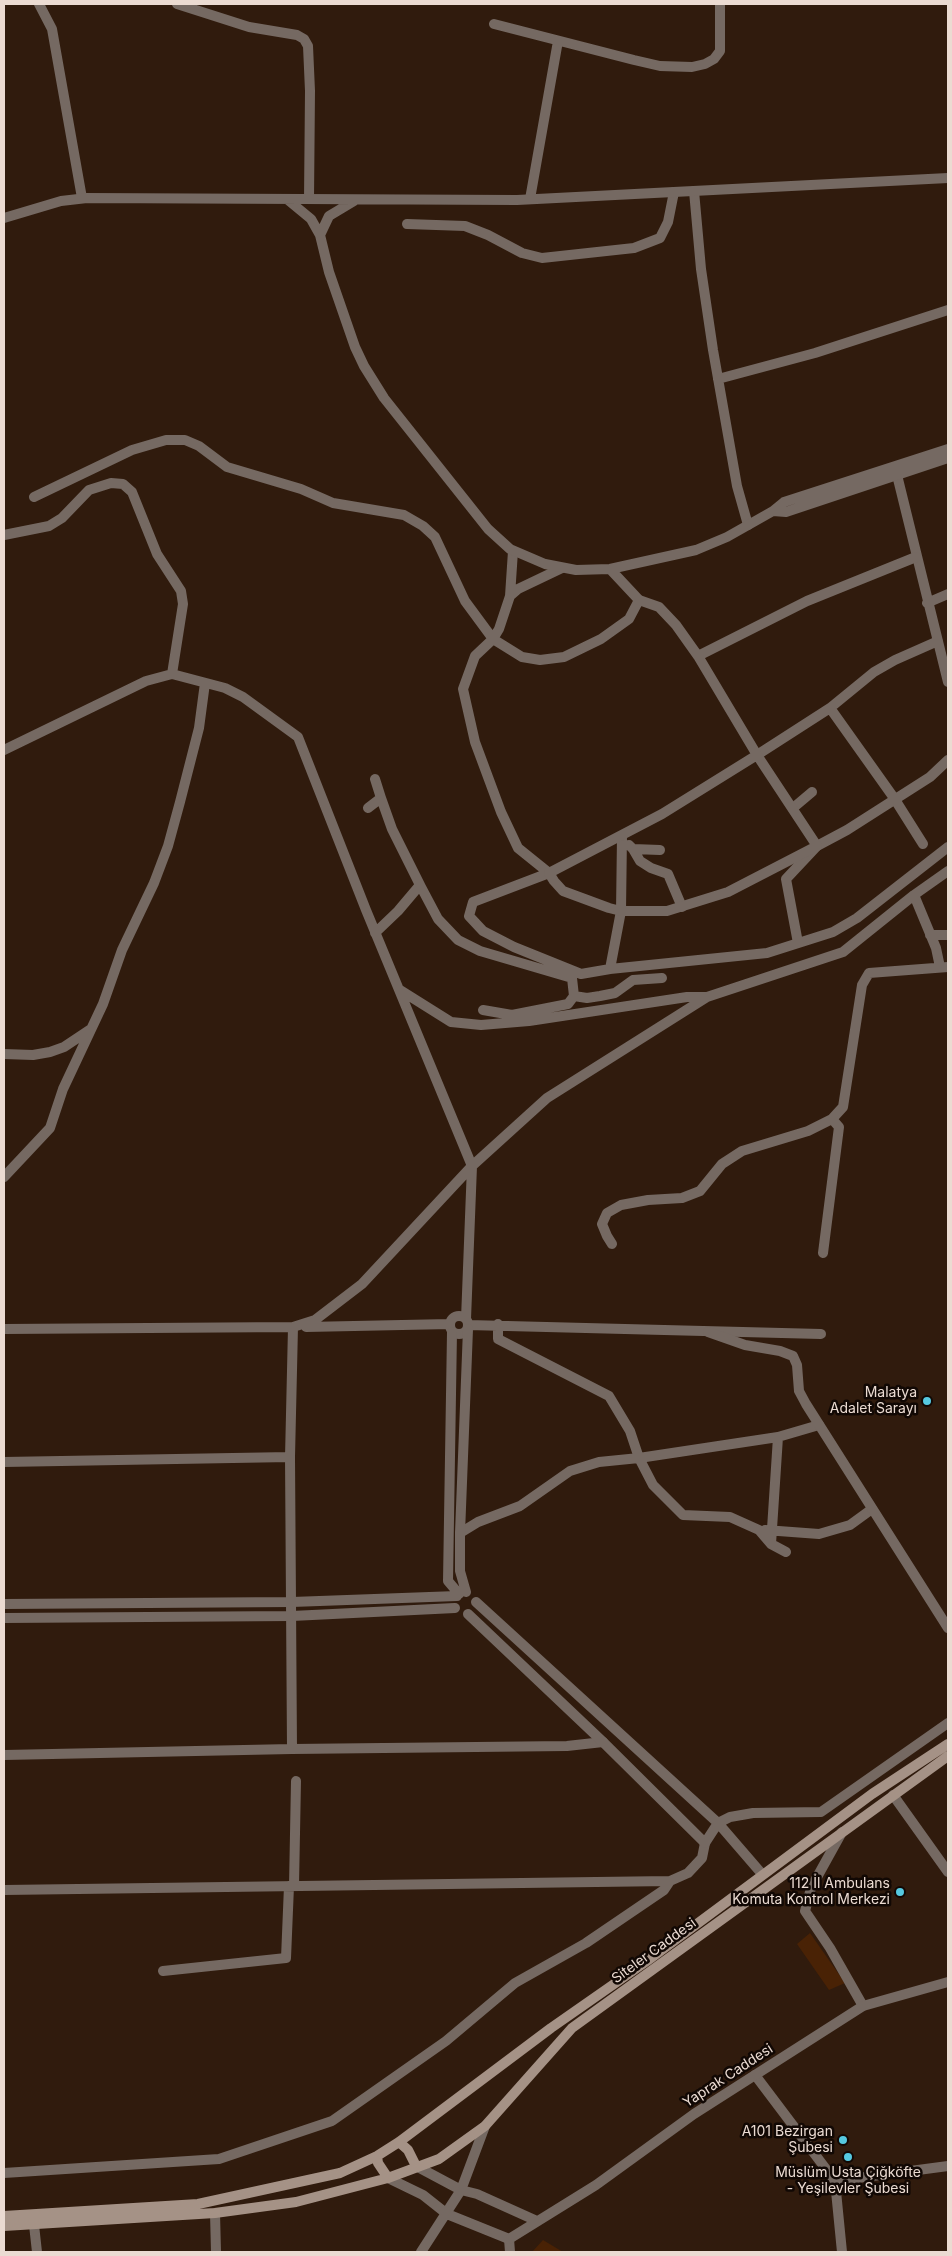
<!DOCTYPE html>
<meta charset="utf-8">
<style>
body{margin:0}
#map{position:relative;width:952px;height:2256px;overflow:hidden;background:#301b0d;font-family:Inter,sans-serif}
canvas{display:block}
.frame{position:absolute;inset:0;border:5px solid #ebdbd2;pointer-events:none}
</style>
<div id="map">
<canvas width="952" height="2256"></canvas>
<div class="frame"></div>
</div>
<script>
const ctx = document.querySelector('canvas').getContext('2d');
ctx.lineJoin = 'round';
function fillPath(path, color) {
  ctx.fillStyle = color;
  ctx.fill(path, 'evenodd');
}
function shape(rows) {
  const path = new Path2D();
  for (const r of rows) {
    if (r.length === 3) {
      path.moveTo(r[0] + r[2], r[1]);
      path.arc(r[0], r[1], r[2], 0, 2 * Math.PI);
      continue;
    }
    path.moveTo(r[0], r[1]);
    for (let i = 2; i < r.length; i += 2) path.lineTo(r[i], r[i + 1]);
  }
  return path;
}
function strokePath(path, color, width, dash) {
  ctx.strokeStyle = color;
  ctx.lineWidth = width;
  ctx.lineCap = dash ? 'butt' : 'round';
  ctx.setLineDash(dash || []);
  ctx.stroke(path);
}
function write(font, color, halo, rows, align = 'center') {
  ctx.font = font + ' Inter,sans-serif';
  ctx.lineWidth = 5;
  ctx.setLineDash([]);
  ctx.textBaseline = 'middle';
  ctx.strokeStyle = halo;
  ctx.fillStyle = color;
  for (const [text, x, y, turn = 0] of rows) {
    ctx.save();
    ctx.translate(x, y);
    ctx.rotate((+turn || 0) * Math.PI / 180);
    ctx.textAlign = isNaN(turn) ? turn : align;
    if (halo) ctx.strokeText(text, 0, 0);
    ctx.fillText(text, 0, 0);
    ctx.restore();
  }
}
fillPath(shape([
 [810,1933,845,1983,829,1990,797,1944],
 [543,2240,563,2252,532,2252]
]), '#492205');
strokePath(shape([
 [39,4,52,29,82,198],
 [177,4,249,27,297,35,304,39,308,46,310,91,309,199],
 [494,24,634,60,660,66,692,67,705,64,714,59,720,51,720,4],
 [694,191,701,269,713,350,737,486,748,525],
 [530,199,558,41],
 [407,224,465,226,488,235,522,253,542,258,634,248,660,238,668,222,674,192],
 [718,379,815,353,948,310],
 [897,475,948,682],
 [34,497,132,450,166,440,185,440,199,446,227,467,301,489,333,503,404,515,423,526,435,537,465,601,493,639,499,629,510,596,513,551],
 [4,535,49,526,62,518,89,490,111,483,123,484,132,492,157,554,181,591,183,604,172,674],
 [510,596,518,589,562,568],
 [927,603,948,594],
 [830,708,894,798,923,844],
 [4,750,146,681,172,674,225,688,243,697,298,737,366,910,472,1166,466,1319],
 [757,755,830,708,874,672,895,660,938,641],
 [375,779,381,798],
 [368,808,381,798,392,829,420,885],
 [793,808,812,792],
 [622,836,621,911,610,969,767,953,833,932,857,918,948,847],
 [629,845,633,849,660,850],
 [633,849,640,861,651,868,668,874,682,907],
 [549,873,518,848,501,812,475,742,463,689,475,656,493,639,522,657,540,660,564,657,601,639,629,619,639,600],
 [549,873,473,902,469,916,483,931,514,947,581,974,610,969],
 [914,895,936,948,940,967],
 [375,933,398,911,420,885,438,919,458,940,480,951,572,978,574,996,568,1004,512,1015,483,1010],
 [930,935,948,935],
 [798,943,786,879,817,846,847,830,930,777,948,760],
 [400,990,451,1022,481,1025,529,1021,687,997,707,997],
 [574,996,587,998,600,996,615,993,633,980,662,978],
 [4,1054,33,1055,50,1052,64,1047,91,1029],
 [4,1177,50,1128,63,1089,103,1004,122,950,154,883,168,846,180,802,199,728,205,683],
 [612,1244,607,1236,602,1224,607,1213,621,1205,648,1200,682,1198,700,1191,722,1164,742,1151,808,1131,832,1119,843,1107,862,985,869,973,948,967],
 [823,1253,839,1127,832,1119],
 [459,1325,9],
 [498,1324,498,1339,609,1396,630,1431,639,1458,778,1437],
 [468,1325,821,1334],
 [293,1327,315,1320,362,1284,472,1166,547,1098,707,997,843,952,914,895,948,871],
 [306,1327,450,1324],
 [4,1329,293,1327,290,1457,292,1749,4,1755],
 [4,1462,290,1457],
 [765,1530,819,1534,850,1525,872,1509],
 [460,1533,478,1522,520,1506,570,1471,599,1462,639,1458,653,1485,683,1515,730,1517,759,1530,771,1544,786,1552],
 [771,1544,778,1437,819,1425],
 [292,1749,567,1746,603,1742],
 [893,1795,948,1872],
 [842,1832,811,1888,805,1911,830,1948,863,2006],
 [294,1886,296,1781],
 [4,1890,670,1881,688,1873,702,1858,705,1843],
 [163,1971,286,1958,289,1886],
 [755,2075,835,2181,948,2166],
 [4,2173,219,2159,332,2121,446,2041,515,1983,586,1943,664,1890,670,1881],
 [835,2181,842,2252],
 [215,2213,216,2252],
 [33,2216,37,2252],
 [509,2239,510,2252]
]), '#756962', 10);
strokePath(shape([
 [288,200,311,219,320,235,329,216,354,201],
 [4,218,61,201,87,198,517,200,948,178],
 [320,235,329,272,355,347,364,366,384,398,488,529,510,549,545,564,576,570,610,569,696,550,727,537,773,511,784,502,948,449],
 [773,511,786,512,948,458],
 [610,569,639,600,659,607,676,625,698,656,757,755,817,846,728,892,667,911,621,911,609,908,563,891,554,881,549,873,662,814,757,755],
 [698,656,807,601,916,557],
 [452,1332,448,1581,459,1594],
 [708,1332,745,1345,780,1351,793,1356,797,1365,799,1391,806,1404,948,1628],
 [466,1592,460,1571,460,1533,468,1329],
 [476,1602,718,1823,730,1817,753,1813,821,1812,948,1723],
 [4,1604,292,1602,457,1596],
 [468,1614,603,1742,705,1843,718,1823,762,1874],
 [4,1618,292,1616,455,1608],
 [416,2166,461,2190,477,2194,537,2221],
 [388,2178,423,2195,447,2214,509,2239,596,2185,694,2114,863,2006,948,1982],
 [421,2252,461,2190,485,2126]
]), '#756962', 10);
strokePath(shape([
 [399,2142,408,2150,416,2166],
 [377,2156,378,2163,388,2178],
 [4,2216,198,2204,340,2173,377,2156,399,2142,551,2028,647,1961,872,1794,948,1744],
 [4,2226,215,2213,296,2202,388,2178,439,2159,485,2126,572,2028,948,1756]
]), '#a59286', 10);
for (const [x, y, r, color] of [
 [927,1401,5,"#56c9e0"],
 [900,1892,5,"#56c9e0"],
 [843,2140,5,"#56c9e0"],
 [848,2157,5,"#56c9e0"]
]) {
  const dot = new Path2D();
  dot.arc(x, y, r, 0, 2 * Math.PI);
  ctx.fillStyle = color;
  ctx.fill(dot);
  strokePath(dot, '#110804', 2);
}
write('14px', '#ebdbd2', '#110804', [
 ["Malatya",917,1393],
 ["Adalet Sarayı",917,1409],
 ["112 İl Ambulans",890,1884],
 ["Komuta Kontrol Merkezi",890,1900],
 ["A101 Bezirgan",833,2132],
 ["Şubesi",833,2148],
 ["Müslüm Usta Çiğköfte",848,2173,"center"],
 ["- Yeşilevler Şubesi",848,2189,"center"]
], 'right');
write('14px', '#ebdbd2', '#110804', [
 ["Siteler Caddesi",654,1951,-36],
 ["Yaprak Caddesi",728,2076,-33]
]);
</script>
